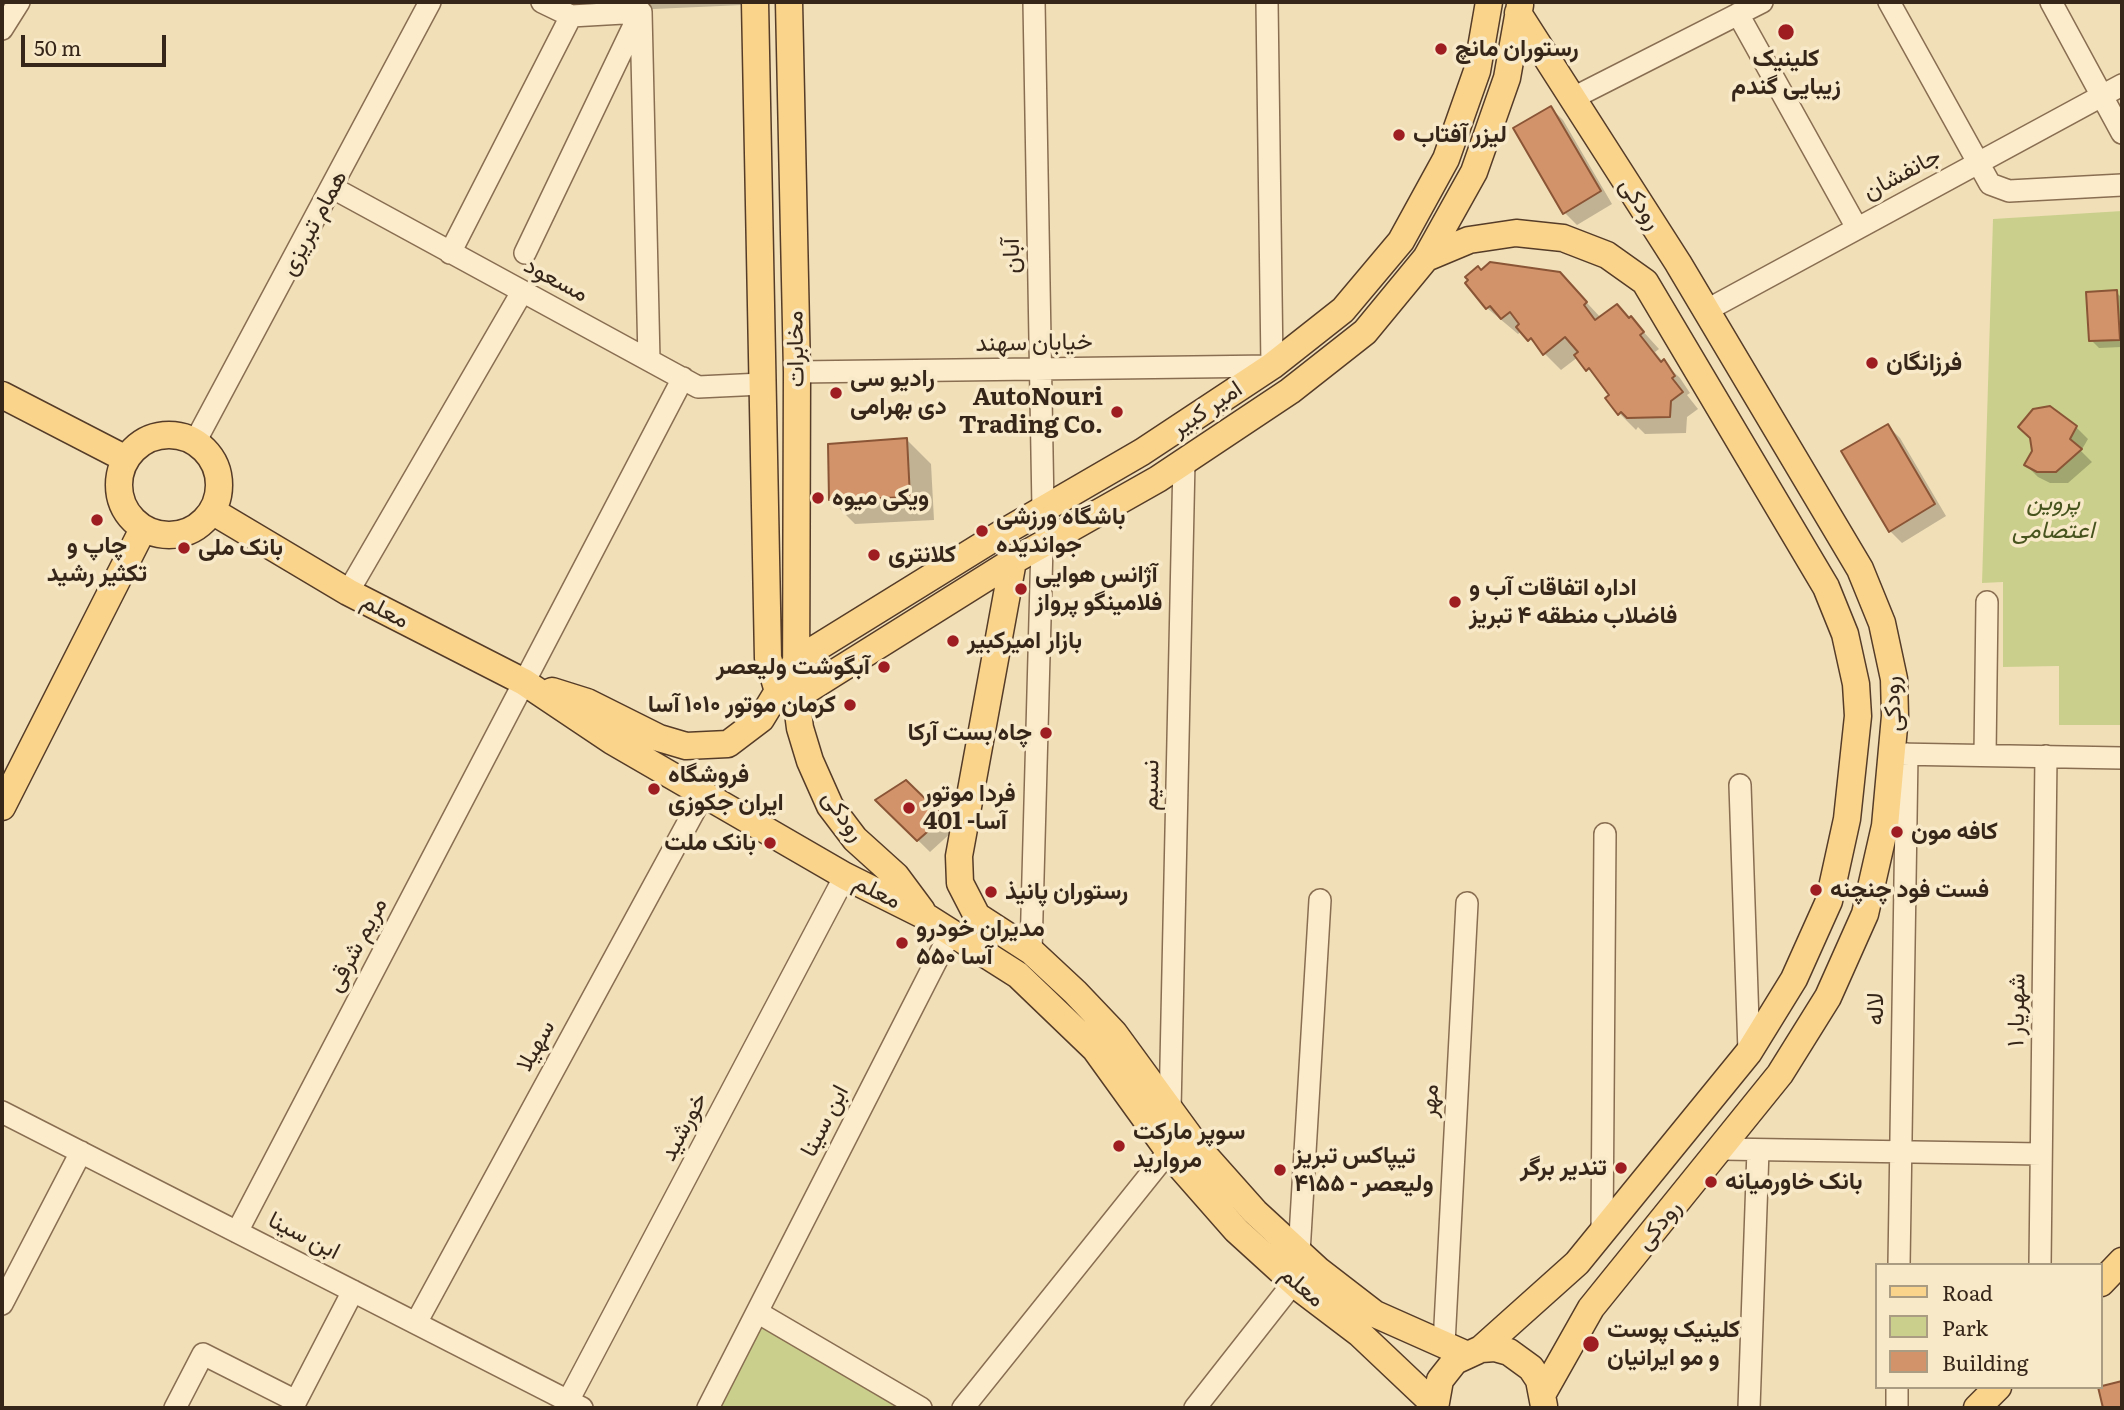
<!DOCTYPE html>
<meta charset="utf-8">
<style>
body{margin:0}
#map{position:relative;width:2124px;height:1410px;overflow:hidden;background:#f1dfb8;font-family:Literata,serif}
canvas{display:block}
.frame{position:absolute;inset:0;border:4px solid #362619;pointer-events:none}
.legend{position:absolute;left:1875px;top:1263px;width:228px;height:126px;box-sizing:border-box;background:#f8e9c9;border:2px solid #aa9b83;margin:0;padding:9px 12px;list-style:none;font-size:21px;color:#362619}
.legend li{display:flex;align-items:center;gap:14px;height:35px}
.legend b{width:35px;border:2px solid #aa9b83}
.scale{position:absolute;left:21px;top:35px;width:145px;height:32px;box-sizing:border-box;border:4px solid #362619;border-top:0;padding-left:9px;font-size:21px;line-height:24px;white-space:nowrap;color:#362619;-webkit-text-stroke:5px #f8e9c9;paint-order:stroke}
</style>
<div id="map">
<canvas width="2124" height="1410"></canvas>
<div class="frame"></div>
<ul class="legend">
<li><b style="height:9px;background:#fad48b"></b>Road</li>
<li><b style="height:19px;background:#cad08c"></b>Park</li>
<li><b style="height:19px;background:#d3936a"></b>Building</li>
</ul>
<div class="scale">50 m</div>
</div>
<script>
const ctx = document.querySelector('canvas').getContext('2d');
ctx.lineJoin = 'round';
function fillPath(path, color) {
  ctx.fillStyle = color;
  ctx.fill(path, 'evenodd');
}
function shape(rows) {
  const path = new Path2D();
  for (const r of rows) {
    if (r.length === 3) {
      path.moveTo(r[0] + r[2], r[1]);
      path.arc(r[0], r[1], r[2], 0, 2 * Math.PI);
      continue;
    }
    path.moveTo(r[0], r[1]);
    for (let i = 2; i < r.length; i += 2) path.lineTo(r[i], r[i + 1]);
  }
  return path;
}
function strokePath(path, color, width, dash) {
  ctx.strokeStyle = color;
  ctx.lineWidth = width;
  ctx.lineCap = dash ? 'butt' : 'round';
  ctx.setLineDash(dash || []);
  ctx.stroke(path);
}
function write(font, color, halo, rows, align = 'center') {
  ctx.font = font + ' Literata,Vazirmatn,serif';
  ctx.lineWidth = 7;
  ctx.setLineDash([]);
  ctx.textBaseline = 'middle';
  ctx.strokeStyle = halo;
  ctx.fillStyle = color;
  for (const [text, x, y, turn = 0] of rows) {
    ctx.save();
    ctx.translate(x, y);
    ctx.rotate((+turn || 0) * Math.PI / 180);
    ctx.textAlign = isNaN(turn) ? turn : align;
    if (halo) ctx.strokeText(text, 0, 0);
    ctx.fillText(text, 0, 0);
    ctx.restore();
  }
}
fillPath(shape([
 [2122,211,2122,725,2059,725,2059,666,2003,667,2003,582,1982,583,1993,219],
 [760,1322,905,1408,715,1408]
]), '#cad08c');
fillPath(shape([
 [600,2,743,2,743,5,609,11],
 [1551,108,1563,120,1612,204,1577,225,1565,213],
 [1482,272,1576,291,1601,318,1631,318,1659,349,1655,352,1663,362,1680,378,1690,393,1687,395,1698,409,1687,417,1686,433,1645,434,1638,427,1636,430,1619,413,1611,395,1578,357,1561,370,1522,331,1518,334,1487,308],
 [2116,292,2122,298,2122,347,2099,348,2091,340],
 [1888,426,1900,438,1946,516,1902,543,1890,531],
 [2076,427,2088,439,2081,451,2092,462,2068,483,2050,483,2038,477,2026,465],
 [907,440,931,464,934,520,855,524,831,500],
 [906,782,954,830,930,852,877,800]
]), '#0003');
const building = shape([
 [1551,106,1601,191,1563,214,1513,128,1551,106],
 [1490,262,1560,272,1587,302,1584,305,1595,320,1617,304,1629,318,1631,316,1644,332,1640,335,1661,362,1664,359,1675,376,1672,378,1683,392,1671,401,1670,417,1627,418,1621,412,1618,415,1605,398,1609,395,1589,368,1586,371,1574,355,1578,352,1565,337,1543,355,1531,338,1528,341,1516,327,1519,324,1510,312,1501,319,1490,306,1486,309,1465,283,1468,280,1465,277,1478,266,1481,270,1490,262],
 [2117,290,2120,340,2089,341,2086,292,2117,290],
 [2050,406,2077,426,2070,439,2082,449,2056,472,2037,472,2024,465,2032,451,2030,438,2018,427,2033,409,2050,406],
 [1888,424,1935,504,1889,532,1841,451,1888,424],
 [907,438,910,497,829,500,828,444,907,438],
 [906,780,944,817,917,841,875,800,906,780],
 [2122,1381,2122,1408,2103,1408,2098,1387,2122,1381]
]);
fillPath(building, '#d3936a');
strokePath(building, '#8a5536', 2);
const minor = shape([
 [542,2,571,16,641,12],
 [1034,2,1043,509],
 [1267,2,1272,366],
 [1889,2,1990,184,2009,191,2122,185],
 [2051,2,2122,133],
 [641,12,649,360],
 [1738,14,1857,228],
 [2,29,19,2],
 [1573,98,1762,2],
 [333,188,698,387,762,384],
 [450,253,571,16],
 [525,253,638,17],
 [1707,310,2122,85],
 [797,372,1272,366],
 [195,442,430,2],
 [348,592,522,292],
 [1896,754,2122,758],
 [1985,755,1987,602],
 [1740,785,1749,1052],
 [1031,951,1042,545],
 [1170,1110,1184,461],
 [2,1112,582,1408],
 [1722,1149,2041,1154],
 [237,1232,683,378],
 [1602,1233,1605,834],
 [1299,1253,1320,900],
 [1899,1265,1907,754],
 [2040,1265,2046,756],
 [2,1304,81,1152],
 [757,1312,921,1408],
 [416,1323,703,795],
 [1444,1344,1467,903],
 [568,1401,845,876],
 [175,1408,203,1354,296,1401,353,1291],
 [708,1408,951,932],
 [963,1408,1169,1151],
 [1195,1408,1294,1282],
 [1749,1408,1758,1150],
 [1897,1408,1897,1387]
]);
const major = shape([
 [755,2,768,658,777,688],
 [789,2,797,372,796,697,800,728,810,761,830,806,855,839,896,876,922,911],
 [1518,13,1678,263,1860,569,1882,623,1894,679,1895,716,1885,826,1865,914,1828,997,1780,1074,1591,1308,1543,1393],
 [1426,258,1469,240,1516,233,1563,238,1607,255,1645,282,1826,587,1845,634,1856,684,1858,716,1847,819,1829,901,1794,979,1749,1052,1577,1263,1481,1349],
 [2,395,126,459],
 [169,485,50],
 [212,511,348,592,524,682,612,741,845,876,925,916,1018,975,1095,1049,1178,1164,1236,1230,1302,1290,1360,1334,1435,1405],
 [1013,561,959,856,960,883,977,916,1031,951,1075,992,1114,1033,1198,1148,1255,1212,1318,1270,1375,1314,1465,1354],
 [552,691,587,702,659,738,686,746,728,744,761,719,797,660,999,535,1142,452,1272,366,1343,310,1401,241,1446,159,1477,71,1489,2],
 [796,697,1013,561,1158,479,1290,391,1365,332,1426,258,1474,172,1507,78,1520,5],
 [2,807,143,529],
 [2101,1283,2122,1261],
 [1435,1408,1440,1380,1455,1361,1481,1349,1495,1348,1509,1352,1531,1368,1539,1380,1544,1406],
 [1977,1408,1998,1387]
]);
strokePath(minor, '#896e52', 24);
strokePath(major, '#553c28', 29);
strokePath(minor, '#fceccc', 21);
strokePath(major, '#fad48b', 26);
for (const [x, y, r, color] of [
 [1786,32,9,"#9d1d21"],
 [1441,49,7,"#9d1d21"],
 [1399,135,7,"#9d1d21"],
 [1872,363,7,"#9d1d21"],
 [836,393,7,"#9d1d21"],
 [1117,412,7,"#9d1d21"],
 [818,498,7,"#9d1d21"],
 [97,520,7,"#9d1d21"],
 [982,531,7,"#9d1d21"],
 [184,548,7,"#9d1d21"],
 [874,555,7,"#9d1d21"],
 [1021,589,7,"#9d1d21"],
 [1455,602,7,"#9d1d21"],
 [953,641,7,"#9d1d21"],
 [884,667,7,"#9d1d21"],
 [850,705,7,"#9d1d21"],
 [1046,733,7,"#9d1d21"],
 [654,789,7,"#9d1d21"],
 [909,808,7,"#9d1d21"],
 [1897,832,7,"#9d1d21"],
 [770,843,7,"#9d1d21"],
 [1816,890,7,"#9d1d21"],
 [991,892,7,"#9d1d21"],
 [902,943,7,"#9d1d21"],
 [1119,1146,7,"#9d1d21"],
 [1621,1168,7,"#9d1d21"],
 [1280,1170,7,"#9d1d21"],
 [1711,1182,7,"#9d1d21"],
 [1591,1344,9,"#9d1d21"]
]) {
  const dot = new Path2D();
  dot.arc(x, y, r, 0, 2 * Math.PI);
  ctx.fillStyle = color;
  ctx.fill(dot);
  strokePath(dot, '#f8e9c9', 2.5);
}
write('bold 24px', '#362619', '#f8e9c9', [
 ["رستوران مانچ",1455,49],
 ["کلینیک",1786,59,"center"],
 ["زیبایی گندم",1786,87,"center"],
 ["لیزر آفتاب",1413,135],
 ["فرزانگان",1886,363],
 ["رادیو سی",850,379],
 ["دی بهرامی",850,407],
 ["AutoNouri",1103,398,"right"],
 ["Trading Co.",1103,426,"right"],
 ["ویکی میوه",832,498],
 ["باشگاه ورزشی",996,517],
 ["جواندیده",996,545],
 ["چاپ و",97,546,"center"],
 ["تکثیر رشید",97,574,"center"],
 ["بانک ملی",198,548],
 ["کلانتری",888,555],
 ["آژانس هوایی",1035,575],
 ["فلامینگو پرواز",1035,603],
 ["اداره اتفاقات آب و",1469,588],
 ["فاضلاب منطقه ۴ تبریز",1469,616],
 ["بازار امیرکبیر",967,641],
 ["آبگوشت ولیعصر",870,667,"right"],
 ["کرمان موتور ۱۰۱۰ آسا",836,705,"right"],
 ["چاه بست آرکا",1032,733,"right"],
 ["فروشگاه",668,775],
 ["ایران جکوزی",668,803],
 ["فردا موتور",923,794],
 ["401 -آسا",923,822],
 ["کافه مون",1911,832],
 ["بانک ملت",756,843,"right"],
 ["فست فود چنچنه",1830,890],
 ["رستوران پانیذ",1005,892],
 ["مدیران خودرو",916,929],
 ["۵۵۰ آسا",916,957],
 ["سوپر مارکت",1133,1132],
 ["مروارید",1133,1160],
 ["تیپاکس تبریز",1294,1156],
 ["ولیعصر - ۴۱۵۵",1294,1184],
 ["تندیر برگر",1607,1168,"right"],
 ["بانک خاورمیانه",1725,1182],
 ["کلینیک پوست",1607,1330],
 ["و مو ایرانیان",1607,1358]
], 'left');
write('24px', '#362619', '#f8e9c9', [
 ["جانفشان",1902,174,-28],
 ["رودکى",1640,204,57],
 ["همام تبریزی",314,223,-62],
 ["آبان",1012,256,-91],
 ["مسعود",556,280,28],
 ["خیابان سهند",1034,343,-1],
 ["مخابرات",796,349,-91],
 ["امیر کبیر",1207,409,-34],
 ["معلم",385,611,27],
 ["رودکى",1893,704,-93],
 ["نسیم",1151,785,-89],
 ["رودکی",843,816,55],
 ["معلم",877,892,26],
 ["مریم شرقی",357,945,-62],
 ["لاله",1876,1009,-89],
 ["شهریار ۱",2017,1010,-89],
 ["سهیلا",536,1046,-61],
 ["مهر",1430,1101,-87],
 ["ابن سینا",825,1121,-63],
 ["خورشید",684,1127,-62],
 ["رودکى",1659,1225,-51],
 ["ابن سینا",304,1236,27],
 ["معلم",1302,1287,40]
]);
write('italic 24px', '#48541e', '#f8e9c9', [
 ["پروین",2053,503],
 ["اعتصامى",2053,531]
]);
</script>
